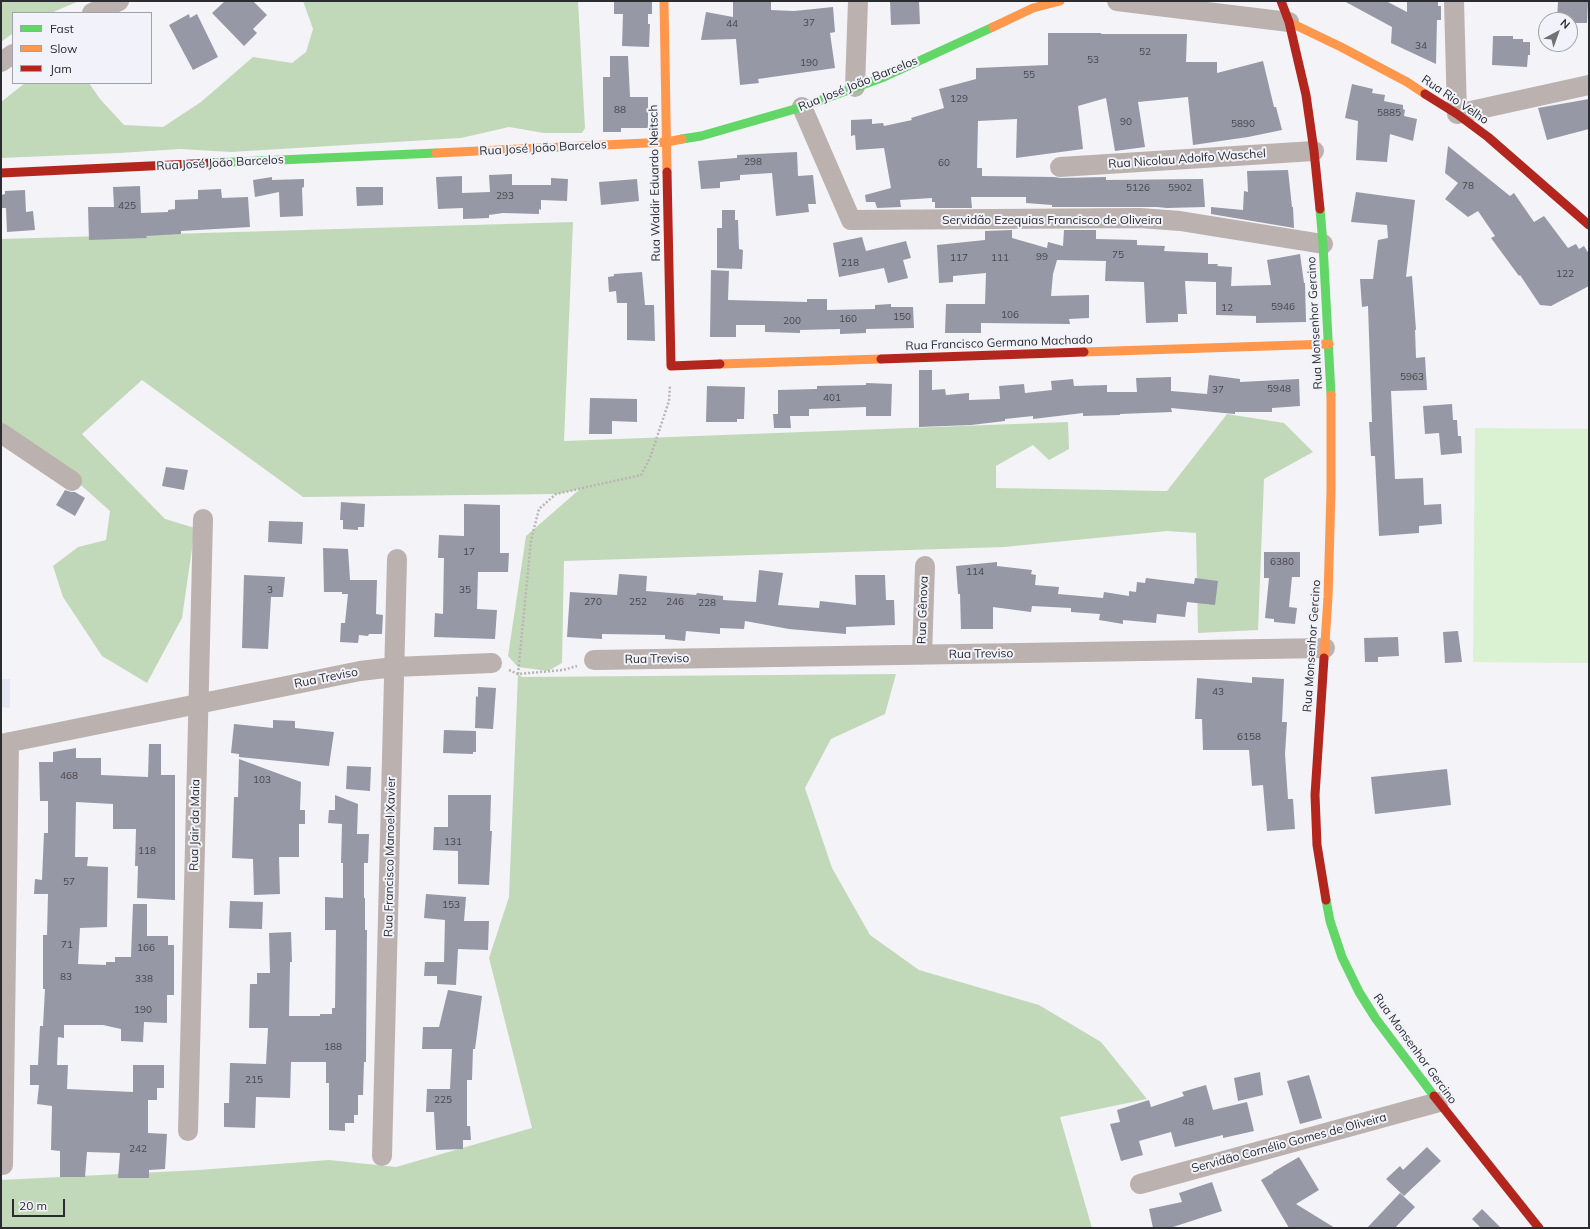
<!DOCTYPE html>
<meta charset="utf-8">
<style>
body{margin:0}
#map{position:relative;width:1590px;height:1229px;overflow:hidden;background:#f3f3f8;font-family:Mulish,sans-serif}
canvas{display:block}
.frame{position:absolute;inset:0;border:2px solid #2b2c2f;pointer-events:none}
.legend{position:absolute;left:12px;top:12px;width:140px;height:72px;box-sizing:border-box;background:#f1f2fa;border:1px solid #a2a3a9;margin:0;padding:5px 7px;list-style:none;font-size:12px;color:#2b2c2f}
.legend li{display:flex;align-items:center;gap:8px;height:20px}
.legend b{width:20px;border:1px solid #a2a3a9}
.north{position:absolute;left:1538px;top:12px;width:40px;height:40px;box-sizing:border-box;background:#f1f2fa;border:1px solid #a2a3a9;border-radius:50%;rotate:41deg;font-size:11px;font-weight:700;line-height:16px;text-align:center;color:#2b2c2f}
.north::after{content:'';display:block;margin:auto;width:14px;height:18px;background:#717275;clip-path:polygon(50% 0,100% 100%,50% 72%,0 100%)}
.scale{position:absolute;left:12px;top:1199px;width:53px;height:18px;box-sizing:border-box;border:2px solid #2b2c2f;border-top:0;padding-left:5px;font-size:12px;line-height:14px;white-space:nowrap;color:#2b2c2f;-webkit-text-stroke:3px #f1f2fa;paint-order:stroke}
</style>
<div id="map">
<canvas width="1590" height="1229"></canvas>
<div class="frame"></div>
<ul class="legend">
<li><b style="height:5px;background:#63d668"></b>Fast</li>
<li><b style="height:5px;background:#ff974d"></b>Slow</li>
<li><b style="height:5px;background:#b3261e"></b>Jam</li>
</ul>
<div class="north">N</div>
<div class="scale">20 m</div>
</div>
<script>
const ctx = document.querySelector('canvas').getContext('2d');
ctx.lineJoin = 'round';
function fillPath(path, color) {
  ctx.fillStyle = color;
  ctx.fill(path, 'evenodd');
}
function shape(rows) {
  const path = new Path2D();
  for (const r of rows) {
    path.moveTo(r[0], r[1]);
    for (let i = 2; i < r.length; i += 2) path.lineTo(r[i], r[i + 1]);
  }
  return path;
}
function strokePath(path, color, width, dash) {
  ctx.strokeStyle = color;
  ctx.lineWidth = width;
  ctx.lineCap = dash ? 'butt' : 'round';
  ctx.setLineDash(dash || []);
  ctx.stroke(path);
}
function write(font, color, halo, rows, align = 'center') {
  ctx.font = font + ' Mulish,sans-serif';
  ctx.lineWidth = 4;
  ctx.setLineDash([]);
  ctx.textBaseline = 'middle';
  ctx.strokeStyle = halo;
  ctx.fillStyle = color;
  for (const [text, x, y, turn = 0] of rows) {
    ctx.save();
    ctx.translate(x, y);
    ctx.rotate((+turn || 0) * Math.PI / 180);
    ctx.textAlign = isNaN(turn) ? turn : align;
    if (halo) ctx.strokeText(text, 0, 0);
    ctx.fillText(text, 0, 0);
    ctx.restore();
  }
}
fillPath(shape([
 [1,679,10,679,10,708,1,707]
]), '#e4e7f1');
fillPath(shape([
 [1475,428,1589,429,1589,663,1473,662]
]), '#daf1d2');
fillPath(shape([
 [1,1,79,1,51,13,13,13,13,33,1,42],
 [303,1,578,1,585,128,582,133,544,133,509,127,461,138,231,152,180,149,119,153,1,158,1,102,25,83,89,83,100,99,124,125,163,127,201,102,253,57,292,63,306,52,313,29],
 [573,222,564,441,1068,422,1069,449,1049,460,1033,445,996,466,996,488,1167,491,1227,414,1284,423,1313,452,1264,479,1258,630,1198,633,1196,533,1167,531,1004,547,564,561,562,663,548,671,518,667,508,656,526,536,580,489,556,494,303,497,142,380,82,434,165,519,195,528,182,618,147,683,102,656,63,597,53,566,78,547,106,540,110,511,73,478,1,428,1,239],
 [518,674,522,677,896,674,885,714,831,739,805,788,832,868,870,935,919,970,1039,1005,1101,1042,1147,1099,1060,1117,1092,1228,1,1228,1,1180,199,1170,329,1160,396,1167,532,1128,489,958,509,897]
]), '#c2d9b9');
fillPath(shape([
 [225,1,253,1,267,15,253,29,257,33,244,46,212,13],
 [614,1,652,1,652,14,648,14,648,24,650,24,649,47,622,46,623,14,614,14],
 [733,1,771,1,771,10,794,11,833,7,835,32,830,33,835,68,758,79,759,83,740,85,736,39,701,40,706,12,733,17],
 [890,1,919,1,920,24,891,25],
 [1344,1,1386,1,1407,12,1407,1,1438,1,1438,6,1441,6,1441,20,1437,20,1436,64,1391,43,1392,27],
 [1558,1,1588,1,1587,23,1570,23,1570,20,1557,20],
 [189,14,190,18,197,14,218,57,193,70,169,25],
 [1048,33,1101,33,1101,34,1187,34,1186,62,1217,62,1217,73,1263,61,1274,107,1276,107,1282,130,1248,137,1193,145,1188,97,1138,102,1145,147,1115,151,1106,98,1078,106,1083,149,1016,158,1017,119,978,121,977,168,982,168,982,176,1054,177,1061,178,1106,177,1106,180,1203,179,1205,207,1167,208,1157,207,1052,207,1052,205,1026,203,1026,197,971,197,972,208,935,208,935,202,932,202,932,198,900,200,901,207,877,208,875,202,866,202,865,195,891,188,884,148,856,150,855,135,851,136,851,120,872,119,872,124,883,123,884,126,912,120,911,118,944,108,939,89,976,79,976,68,1048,65],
 [1493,36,1513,36,1513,39,1523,39,1523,42,1530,42,1530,55,1528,55,1527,67,1492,65],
 [610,56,628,56,630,97,648,97,648,128,621,128,621,132,603,132,603,77,610,77],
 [1352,84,1373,89,1372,93,1385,95,1384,101,1403,105,1403,109,1405,110,1404,116,1417,119,1413,141,1390,134,1387,162,1356,160,1358,121,1345,118],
 [1589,99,1589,129,1547,140,1538,108],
 [1448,146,1510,196,1514,193,1534,222,1544,216,1568,248,1576,244,1579,249,1584,246,1589,254,1589,286,1551,306,1540,305,1520,275,1519,276,1491,238,1495,236,1478,211,1468,217,1445,199,1458,183,1445,173],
 [797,152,798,176,813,175,816,204,808,204,809,212,776,216,772,173,740,175,740,180,720,182,720,188,701,189,698,161,737,158,737,155],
 [1288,170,1292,207,1293,207,1294,228,1211,214,1211,207,1243,210,1244,191,1248,192,1247,171],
 [512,174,512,185,551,185,551,178,568,179,567,201,541,200,541,210,539,209,539,214,503,213,489,215,489,218,463,219,463,208,438,209,436,177,462,176,462,193,490,192,489,175],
 [272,177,272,180,304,179,304,187,302,188,303,216,280,217,279,192,255,197,253,180],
 [637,179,639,201,601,205,599,182],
 [140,186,141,213,168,212,168,210,175,209,175,200,198,199,198,190,221,189,222,198,248,197,250,227,181,231,181,234,146,236,147,238,89,240,88,207,114,207,113,187],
 [356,187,383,187,383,205,357,206],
 [25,190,26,212,33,211,35,230,7,232,6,208,1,208,1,195,5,194,5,191],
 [1356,192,1415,200,1406,277,1412,276,1416,330,1415,330,1416,358,1425,357,1427,390,1391,391,1395,479,1423,478,1424,505,1441,504,1442,524,1419,526,1419,533,1379,536,1375,456,1371,456,1369,422,1372,422,1368,306,1362,307,1360,279,1373,279,1378,240,1388,238,1387,225,1351,222],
 [722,210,735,210,735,220,738,220,739,249,743,250,742,269,717,268,717,228,722,228],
 [1012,230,1012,238,1047,248,1048,242,1063,246,1064,230,1096,230,1096,239,1137,240,1137,245,1165,246,1164,251,1208,253,1208,264,1218,264,1217,266,1232,267,1231,286,1271,285,1267,260,1300,254,1304,283,1305,283,1306,322,1256,323,1256,316,1216,315,1216,282,1185,281,1187,314,1178,314,1178,322,1146,323,1144,282,1105,281,1106,261,1057,260,1053,274,1051,296,1089,295,1089,318,1069,319,1070,324,981,323,981,333,945,333,946,304,985,304,986,273,953,276,953,282,939,283,937,245,985,240,985,231],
 [862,237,866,251,906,241,911,258,903,260,908,278,888,283,884,268,839,277,833,243],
 [711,270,729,271,728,300,807,302,807,299,827,299,827,310,875,309,875,305,891,304,891,307,913,307,914,328,866,329,866,333,840,334,840,329,800,330,800,333,765,332,765,325,736,325,736,337,710,337],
 [642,272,645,305,654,305,655,341,627,340,627,303,617,303,616,291,609,292,608,277,614,276,614,274],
 [919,370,932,370,932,390,945,389,946,395,969,393,969,400,1000,399,999,386,1024,384,1025,393,1052,390,1051,381,1073,379,1074,386,1107,385,1107,392,1137,392,1136,378,1171,377,1171,391,1207,394,1209,375,1240,379,1240,382,1299,379,1300,406,1272,408,1272,412,1235,412,1235,414,1171,408,1172,412,1120,414,1120,415,1083,416,1083,413,1033,419,1033,416,1005,419,1005,421,971,425,919,427],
 [866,383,892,384,891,416,866,416,866,407,809,409,809,416,790,416,791,428,774,428,773,414,778,414,778,390,817,389,817,386,866,385],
 [707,386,745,387,744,419,737,419,737,422,706,422],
 [590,398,637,399,637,422,612,421,612,434,589,434],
 [1452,404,1453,420,1457,420,1458,436,1461,436,1462,453,1441,455,1439,433,1425,434,1423,406],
 [166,467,188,470,184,490,162,486],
 [65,490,71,492,75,492,85,498,75,516,56,505],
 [341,502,365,504,364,527,358,527,358,530,343,529,343,520,340,520],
 [464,504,500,505,500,553,509,553,508,572,478,572,477,609,497,610,495,639,434,637,435,613,443,614,444,558,438,558,439,535,464,536],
 [269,521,303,522,302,544,268,542],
 [323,548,348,549,350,580,377,580,376,614,383,615,382,634,369,634,368,636,359,635,358,643,340,642,341,623,345,623,348,594,342,594,342,592,324,592],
 [1264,552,1300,552,1300,577,1292,577,1289,607,1297,608,1295,624,1274,622,1274,619,1265,618,1269,578,1264,578],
 [997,562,997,566,1032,570,1031,574,1036,575,1035,585,1059,587,1058,594,1103,598,1104,592,1129,596,1129,591,1136,592,1137,582,1145,583,1146,578,1194,584,1195,578,1218,581,1215,605,1187,602,1185,617,1157,614,1156,623,1123,620,1123,624,1099,620,1100,614,1071,612,1071,608,1032,606,1031,612,993,607,993,629,961,629,960,594,958,594,956,566],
 [759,570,783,573,778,605,819,608,820,601,856,605,855,575,885,575,886,600,894,600,895,625,846,627,846,634,789,629,745,621,744,629,720,628,720,634,686,631,685,641,665,639,665,635,602,634,602,639,567,637,570,592,617,595,619,574,647,576,646,591,696,595,697,593,723,596,723,600,756,602],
 [244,575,285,577,283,597,271,597,268,649,242,648],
 [1458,631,1462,662,1445,663,1443,632],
 [1398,637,1399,656,1378,657,1378,662,1365,662,1364,638],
 [1252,677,1284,679,1282,722,1287,722,1285,754,1288,799,1293,799,1295,829,1267,831,1263,785,1252,786,1249,750,1203,750,1202,719,1195,719,1197,678,1252,683],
 [478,687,496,688,493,729,475,728,476,696,478,697],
 [273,720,295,721,295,728,334,732,329,766,239,757,239,754,231,753,234,724,273,728],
 [444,730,476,731,476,752,473,752,473,754,443,753],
 [149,744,161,744,161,775,175,775,175,900,137,898,138,866,135,866,136,829,113,829,113,804,76,802,75,857,88,857,87,866,108,867,107,927,80,928,78,964,106,965,106,962,115,962,115,957,131,957,133,904,147,904,147,936,168,936,168,945,174,945,174,995,167,995,167,1023,144,1022,143,1042,121,1041,121,1029,103,1025,64,1025,64,1038,58,1037,57,1065,68,1065,67,1089,133,1092,133,1065,164,1065,164,1088,157,1088,157,1100,148,1100,148,1133,167,1134,165,1169,149,1170,149,1178,118,1178,120,1153,87,1152,85,1177,60,1177,60,1151,51,1150,52,1106,37,1104,39,1085,30,1085,30,1065,38,1065,40,1026,43,1026,45,989,43,989,43,935,47,935,48,894,34,894,35,879,42,880,44,833,48,833,48,801,40,801,39,762,53,762,53,752,76,748,76,758,101,758,101,775,148,777],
 [239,759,301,782,300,810,305,810,305,824,299,824,299,857,279,857,280,894,254,895,253,859,232,858,234,797,238,797],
 [347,766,371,767,370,791,346,789],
 [1447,769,1451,805,1375,814,1371,777],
 [335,795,358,804,357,834,369,834,368,863,364,863,364,898,365,898,365,930,367,930,366,1062,364,1062,363,1095,358,1095,358,1115,354,1115,354,1123,345,1123,345,1131,329,1130,329,1083,326,1083,326,1062,291,1062,290,1098,256,1097,255,1128,224,1127,224,1103,229,1103,230,1063,266,1064,268,1028,249,1028,250,984,257,984,257,973,270,973,269,933,291,932,292,962,290,962,289,1016,320,1016,320,1014,332,1014,332,1008,335,1008,336,930,325,930,325,897,343,898,343,863,341,863,342,824,328,823,329,810,335,810],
 [448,795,491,795,490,831,492,831,489,885,458,884,458,851,433,850,434,827,448,827],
 [426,894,466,897,464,921,489,921,488,950,458,949,456,985,437,984,437,976,424,976,425,962,444,962,445,920,424,918],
 [230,901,263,902,262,929,229,928],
 [448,990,482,996,475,1049,473,1049,472,1080,467,1080,467,1126,470,1126,471,1140,463,1140,463,1149,436,1150,434,1112,426,1112,427,1089,450,1089,452,1049,422,1049,423,1027,439,1027],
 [1260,1072,1263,1095,1238,1101,1234,1078],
 [1309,1075,1322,1118,1300,1124,1287,1081],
 [1206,1085,1213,1110,1247,1102,1254,1131,1223,1138,1223,1135,1175,1147,1171,1132,1139,1141,1143,1155,1121,1161,1110,1124,1120,1122,1117,1110,1149,1100,1151,1107,1184,1096,1182,1092],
 [1427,1147,1441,1161,1404,1196,1386,1179,1400,1166,1403,1170],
 [1299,1157,1319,1190,1296,1204,1335,1228,1289,1228,1261,1180,1273,1173,1273,1172],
 [1212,1182,1222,1211,1170,1228,1153,1228,1149,1209,1182,1202,1179,1193],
 [1400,1193,1415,1207,1395,1228,1367,1228],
 [1482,1209,1501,1228,1481,1228,1472,1219]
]), '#9798a6');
strokePath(shape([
 [509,670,518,674,563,670,577,666],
 [518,674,531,540,539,509,556,494,641,475,650,458,669,401,670,385]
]), '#bab4b3', 2.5, [2, 2]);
strokePath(shape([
 [1117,1,1289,22],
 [1454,1,1457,114,1589,85],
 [92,13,119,1],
 [1,62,13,54],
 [855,87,858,1],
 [802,107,851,220,1140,218,1180,221,1323,244],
 [1060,167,1314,151],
 [1,433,72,481],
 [922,655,925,566],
 [594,660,1325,648],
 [1,744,360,671,394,667,492,663],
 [188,1131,203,519],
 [382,1156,397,559],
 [3,1165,9,742],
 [1140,1184,1439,1102]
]), '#bbb1ae', 20);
strokePath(shape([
 [682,139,701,136,802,107,884,77,993,27],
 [213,163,436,153],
 [1320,209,1323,244,1331,395],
 [1326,900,1330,921,1342,957,1359,992,1376,1019,1434,1096]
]), '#63d668', 9);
strokePath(shape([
 [664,1,667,172],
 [1289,22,1341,47,1407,82,1425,94],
 [993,27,1033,8,1060,1],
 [436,153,667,142,682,139],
 [1084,352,1329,344],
 [720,364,881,359],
 [1324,658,1328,597,1331,491,1331,395]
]), '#ff974d', 9);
strokePath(shape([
 [1281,1,1289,22,1306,95,1314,151,1320,209],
 [1425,94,1457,114,1488,137,1589,225],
 [667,172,671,366,720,364],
 [1,173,213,163],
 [881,359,1084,352],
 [1324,658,1315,795,1317,845,1326,900],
 [1434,1096,1539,1228]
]), '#b3261e', 9);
write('10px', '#46474d', null, [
 ["37",809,23],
 ["44",732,24],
 ["34",1421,46],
 ["52",1145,52],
 ["53",1093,60],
 ["190",809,63],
 ["55",1029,75],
 ["129",959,99],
 ["88",620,110],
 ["5885",1389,113],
 ["90",1126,122],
 ["5890",1243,124],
 ["298",753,162],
 ["60",944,163],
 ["78",1468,186],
 ["5126",1138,188],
 ["5902",1180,188],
 ["293",505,196],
 ["425",127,206],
 ["75",1118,255],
 ["99",1042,257],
 ["117",959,258],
 ["111",1000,258],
 ["218",850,263],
 ["122",1565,274],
 ["5946",1283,307],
 ["12",1227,308],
 ["106",1010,315],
 ["150",902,317],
 ["160",848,319],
 ["200",792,321],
 ["5963",1412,377],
 ["5948",1279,389],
 ["37",1218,390],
 ["401",832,398],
 ["17",469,552],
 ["6380",1282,562],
 ["114",975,572],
 ["3",270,590],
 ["35",465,590],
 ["270",593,602],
 ["252",638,602],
 ["246",675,602],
 ["228",707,603],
 ["43",1218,692],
 ["6158",1249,737],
 ["468",69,776],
 ["103",262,780],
 ["131",453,842],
 ["118",147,851],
 ["57",69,882],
 ["153",451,905],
 ["71",67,945],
 ["166",146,948],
 ["83",66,977],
 ["338",144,979],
 ["190",143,1010],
 ["188",333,1047],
 ["215",254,1080],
 ["225",443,1100],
 ["48",1188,1122],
 ["242",138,1149]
]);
write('12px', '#2b2c2f', '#f1f2fa', [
 ["Rua José João Barcelos",858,84,-22],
 ["Rua Rio Velho",1455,100,34],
 ["Rua José João Barcelos",543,148,-3],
 ["Rua Nicolau Adolfo Waschel",1187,159,-4],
 ["Rua José João Barcelos",220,163,-3],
 ["Rua Waldir Eduardo Neitsch",655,183,-91],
 ["Servidão Ezequias Francisco de Oliveira",1052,220],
 ["Rua Monsenhor Gercino",1315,323,-93],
 ["Rua Francisco Germano Machado",999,343,-2],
 ["Rua Gênova",923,610,-88],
 ["Rua Monsenhor Gercino",1312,646,-86],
 ["Rua Treviso",981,654,-1],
 ["Rua Treviso",657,659,-1],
 ["Rua Treviso",326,678,-11],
 ["Rua Jair da Maia",195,825,-89],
 ["Rua Francisco Manoel Xavier",390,857,-89],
 ["Rua Monsenhor Gercino",1415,1049,54],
 ["Servidão Cornélio Gomes de Oliveira",1289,1143,-15]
]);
</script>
